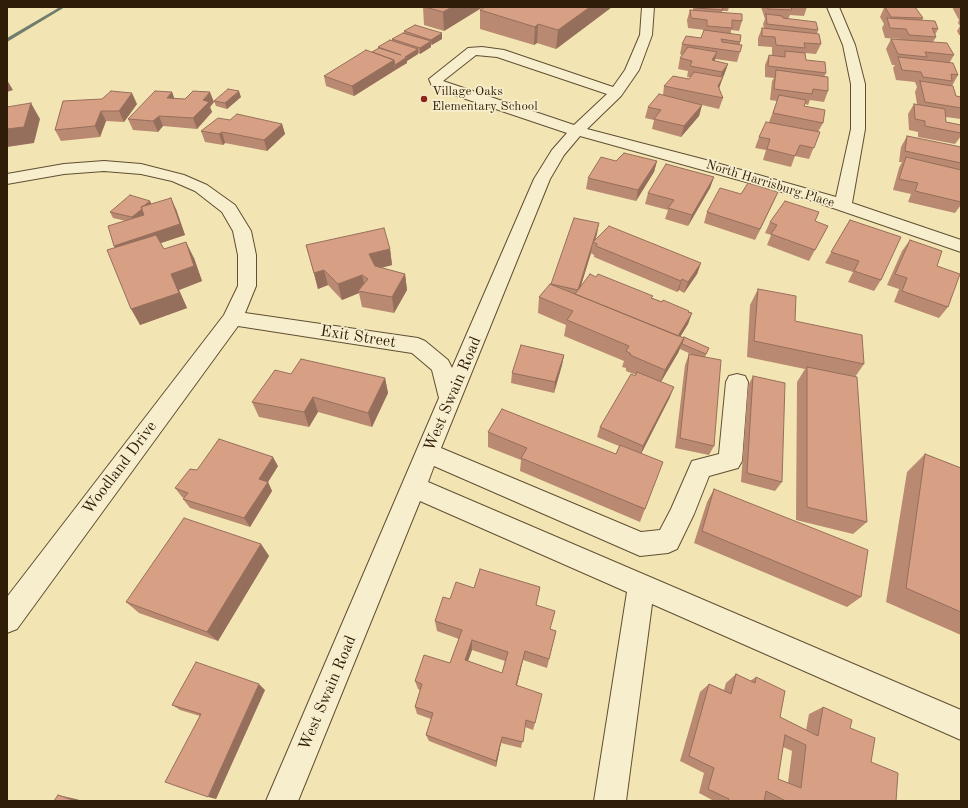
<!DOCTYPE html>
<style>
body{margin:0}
#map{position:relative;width:968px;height:808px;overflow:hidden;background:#f3e5b3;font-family:"Old Standard TT",serif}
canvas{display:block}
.frame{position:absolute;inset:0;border:8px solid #2f1d07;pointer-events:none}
</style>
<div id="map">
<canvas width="968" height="808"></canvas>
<div class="frame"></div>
</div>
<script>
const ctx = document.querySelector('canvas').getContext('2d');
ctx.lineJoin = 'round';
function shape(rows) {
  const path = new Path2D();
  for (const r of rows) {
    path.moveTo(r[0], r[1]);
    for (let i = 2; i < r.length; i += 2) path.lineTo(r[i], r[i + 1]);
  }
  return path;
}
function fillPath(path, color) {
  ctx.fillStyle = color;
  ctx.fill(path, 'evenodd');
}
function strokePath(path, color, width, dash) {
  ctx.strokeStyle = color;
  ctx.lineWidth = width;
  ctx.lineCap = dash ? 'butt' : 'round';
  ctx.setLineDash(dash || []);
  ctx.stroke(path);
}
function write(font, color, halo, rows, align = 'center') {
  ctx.font = font + ' "Old Standard TT",serif';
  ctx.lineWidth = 3.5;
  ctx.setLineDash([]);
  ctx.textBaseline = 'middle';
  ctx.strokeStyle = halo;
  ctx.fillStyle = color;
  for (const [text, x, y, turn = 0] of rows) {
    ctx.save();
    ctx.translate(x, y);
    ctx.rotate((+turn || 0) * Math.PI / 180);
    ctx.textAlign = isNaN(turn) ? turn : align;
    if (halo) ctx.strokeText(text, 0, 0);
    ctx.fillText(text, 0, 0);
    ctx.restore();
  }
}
fillPath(shape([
 [60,7,65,7,7,42,7,38,60,7]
]), '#717e6e');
const minor = shape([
 [642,7,654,7,652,35,639,70,621,96,587,129,706,160,836,197,851,129,851,84,843,45,827,7,839,7,855,45,865,84,865,129,852,203,961,240,961,252,804,198,580,136,564,155,550,179,441,448,641,532,660,530,671,509,692,461,719,454,726,382,729,376,737,374,745,376,748,382,742,461,738,468,709,476,694,514,677,549,668,553,640,556,434,466,428,482,961,710,961,740,652,604,626,801,594,801,627,592,420,501,298,801,266,801,439,398,432,370,412,353,238,326,17,629,7,633,7,597,224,315,238,286,238,255,233,231,222,212,195,191,172,181,141,174,104,171,64,174,7,184,7,174,64,164,104,161,141,164,184,175,207,185,235,205,251,231,256,255,256,286,245,313,418,338,425,341,448,360,452,368,534,179,552,150,567,133,445,92,432,86,429,79,468,48,482,47,504,50,613,87,625,70,640,35,642,7],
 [476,55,497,57,607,94,574,125,443,81,476,55]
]);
strokePath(minor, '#604f32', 2);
fillPath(minor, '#f7eece');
fillPath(shape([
 [423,7,483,7,444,31,424,25],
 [485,7,612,7,556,49,537,43,534,45,480,29,480,10],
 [693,7,729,7,728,11,722,11,722,12,742,21,739,31,731,30,731,34,740,42,740,52,737,62,715,59,715,61,728,64,724,75,723,77,719,89,723,98,719,109,702,105,699,116,681,137,652,129,654,120,645,118,648,107,663,95,664,86,689,79,690,77,687,77,688,71,678,69,680,58,682,55,680,54,682,44,701,38,705,30,688,28,687,20,690,10,693,10],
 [761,7,807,7,804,16,790,15,788,19,818,30,817,34,821,44,816,54,805,53,806,60,826,73,824,77,828,91,824,102,810,100,808,105,805,104,804,106,823,123,818,132,820,132,809,159,795,156,791,167,763,160,766,150,755,148,759,137,769,122,777,101,770,100,772,81,774,78,765,77,765,65,769,55,772,55,772,47,758,46,758,38,762,28,764,28,763,24,765,19],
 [878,7,915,7,923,18,922,21,938,29,935,35,936,37,933,42,954,55,950,62,958,75,952,86,956,96,961,97,961,119,946,117,946,122,961,125,961,136,955,144,918,137,918,132,909,130,908,114,914,104,917,104,915,92,917,87,915,82,896,80,893,68,895,65,892,65,886,49,891,39,901,40,901,39,885,38,882,28,884,24,880,17,884,8],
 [952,7,961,7,961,35,959,35,957,31,960,26,958,23,959,20],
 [404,31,442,39,431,45,431,47,420,54,418,53,418,54,407,61,407,63,354,96,326,86,324,76,372,52,379,48,378,47,392,41,392,39,404,33],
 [172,92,174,98,214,102,210,107,212,112,197,129,163,126,158,132,133,130,128,119],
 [241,97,227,109,216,106,214,101],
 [63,101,137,104,124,122,106,121,100,137,61,141,55,130],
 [230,120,282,124,285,134,267,151,225,143,223,145,205,142,201,131],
 [907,136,961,147,961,205,955,213,908,202,911,194,893,190,899,168,902,162,899,162,901,147],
 [616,161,657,161,654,172,636,201,586,189,588,178],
 [714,177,710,188,688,226,665,219,668,210,645,204,648,193],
 [778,192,773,203,755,240,704,223,707,212],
 [150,201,151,204,176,209,185,235,160,243,164,249,194,258,202,281,179,290,187,308,140,325,115,248,126,221,113,218,110,212],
 [850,220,881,280,874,291,848,282,853,272,825,263],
 [770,222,828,226,809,261,767,245,771,235,765,233],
 [597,234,595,240,701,263,697,274,684,293,679,290,677,292,594,257,594,255,591,253,581,286,652,298,692,313,688,324,680,337,709,348,705,357,714,446,709,455,675,448,685,365,689,354,693,355,680,349,678,353,661,382,670,397,641,454,645,509,640,522,520,471,521,460,488,447,488,432,616,454,619,446,597,437,600,427,636,375,626,371,626,368,622,367,624,361,564,336,566,325,538,313,539,297],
 [910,240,937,266,948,307,939,318,894,302,899,289,887,285,902,251],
 [306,245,390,249,392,265,381,268,405,274,407,290,394,313,362,307,359,293,342,300,328,285,318,289],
 [758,289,795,321,864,364,855,377,867,522,853,534,796,520,797,382,805,369,747,357,750,305],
 [564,355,562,365,554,393,511,383,512,373],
 [291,374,385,378,388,393,372,427,318,412,309,427,259,417,252,402],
 [753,376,782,482,775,491,741,482,748,386],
 [925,454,961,468,961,635,886,602,907,472],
 [278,466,268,482,272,491,250,527,190,508,183,499,184,498,182,497,175,488,197,470],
 [714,489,861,597,847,607,694,543,707,502],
 [261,544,269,556,218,641,139,613,126,602],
 [474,588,537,605,550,629,556,631,547,668,523,660,517,685,535,723,533,730,525,727,521,748,501,743,496,767,429,741,426,735,431,719,417,714,415,707,420,690,418,689,415,681,450,663,459,639,437,631,435,621],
 [472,650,505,661,502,673,468,661],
 [736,674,750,681,756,677,780,717,806,730,809,714,823,707,850,728,896,801,765,801,764,800,764,801,714,801,699,793,704,773,680,761,700,692,709,684,724,690,726,683],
 [783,747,792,751,788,783,778,779],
 [265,690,216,799,200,716,180,710,172,705]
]), '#b98971');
fillPath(shape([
 [452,7,483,7,444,31,443,12],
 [590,7,612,7,556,49,558,30],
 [538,24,537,43,534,45,535,27],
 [442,33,442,39,432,45,431,40],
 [431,41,431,47,420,54,420,48],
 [418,49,418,54,407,61,407,63,395,70,395,65,405,57],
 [717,52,714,63,709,71,712,60],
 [394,60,395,70,354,96,352,86],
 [728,64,724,75,719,83,722,72],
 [723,77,719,88,715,96,718,86],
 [7,80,13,90,7,92],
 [239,91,241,97,227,109,225,103],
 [172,92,176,103,167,98],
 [210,92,214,102,210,107,212,112,197,129,193,118,203,100],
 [132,93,137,104,124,122,119,111],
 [31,103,40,119,34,143,7,147,7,129],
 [702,105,699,116,681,137,684,126],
 [101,111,106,121,100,137,95,126],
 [159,116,163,126,158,132,153,121],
 [282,124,285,134,267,151,264,140],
 [222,132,225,143,223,145,219,134],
 [657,161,654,172,636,201,638,190],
 [714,177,710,188,688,226,692,215],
 [778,192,773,203,755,240,760,229],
 [171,198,176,209,185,235,120,257,114,246],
 [150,201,153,207,135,223,132,217],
 [599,223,597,234,594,243,593,242],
 [186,242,194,258,202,281,179,290,187,308,140,325,131,309,171,274],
 [592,243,591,253,578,295,578,290],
 [390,249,392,265,372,270,369,254],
 [701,263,697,274,684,293,688,282],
 [324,270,328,285,318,289,314,273],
 [405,274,407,290,394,313,392,297],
 [362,275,366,291,358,291,359,293,342,300,338,284],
 [682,279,679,290,677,292,681,281],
 [692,313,688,324,674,347,678,336],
 [684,338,678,353,659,385,665,370],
 [564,355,562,365,554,393,555,382],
 [385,378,388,393,372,427,368,413],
 [674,387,670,397,640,456,643,446],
 [313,397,318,412,309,427,304,412],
 [273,457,278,466,268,482,272,491,250,527,244,518,259,479],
 [261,544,269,556,218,641,207,632],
 [472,640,472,650,465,669,465,660],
 [525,651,523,660,515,693,516,685],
 [259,684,265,690,216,799,208,797],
 [502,737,501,743,496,767,496,761],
 [58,795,76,799,83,801,75,801]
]), '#966f5c');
const building = shape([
 [425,7,452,7,443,12,425,7],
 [485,7,590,7,558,30,538,24,535,27,480,10,485,7],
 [696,7,722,7,723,10,697,8,696,7],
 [767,7,791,7,792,10,768,9,767,7],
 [885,7,915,7,923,18,891,17,885,7],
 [690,10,742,14,742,21,732,20,732,28,707,26,707,20,691,18,690,10],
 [766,14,782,16,783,18,816,22,818,30,767,24,766,14],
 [887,18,935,21,938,29,932,28,936,37,909,35,906,29,890,28,887,18],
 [415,25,442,33,431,40,404,31,415,25],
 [762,28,819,34,821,44,804,43,805,48,776,45,775,37,762,36,762,28],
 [704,30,741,35,740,42,721,39,722,42,742,45,740,52,682,44,686,36,701,38,704,30],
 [403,33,431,41,420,48,392,39,403,33],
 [891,39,947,43,954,55,925,52,927,57,898,54,891,39],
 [390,40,418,49,405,57,407,57,395,65,394,60,372,52,379,48,401,55,378,47,390,40],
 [688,47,717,52,712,60,728,64,722,72,690,66,692,61,680,58,688,47],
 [366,50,394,60,352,86,324,76,366,50],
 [785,51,805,53,806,60,825,62,826,73,768,66,769,55,785,57,785,51],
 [898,57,953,63,958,75,951,74,952,81,923,77,921,72,902,70,898,57],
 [776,70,828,77,828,91,813,89,812,94,774,89,776,70],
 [694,72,723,77,718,86,723,98,664,86,673,76,689,79,694,72],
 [920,81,953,86,956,96,961,97,961,108,925,102,920,81],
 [228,89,239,91,225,103,214,101,228,89],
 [111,91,132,93,119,111,101,111,95,126,55,130,63,101,102,99,111,91],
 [155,91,172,92,167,98,185,99,193,91,210,92,203,100,209,102,193,118,159,116,153,121,128,119,155,91],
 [659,94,702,105,684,126,654,119,661,110,648,107,659,94],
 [779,95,806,100,804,106,825,110,823,123,773,113,779,95],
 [31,103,24,127,7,129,7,107,31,103],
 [914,104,945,109,946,122,961,125,961,133,925,126,925,121,915,119,914,104],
 [237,114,282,124,264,140,222,132,219,134,201,131,218,118,230,120,237,114],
 [766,122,820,132,814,148,800,145,795,156,767,149,770,139,759,137,766,122],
 [907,136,961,147,961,163,905,151,907,136],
 [624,153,657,161,638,190,588,178,601,157,616,161,624,153],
 [906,157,961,170,961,202,915,191,918,183,899,179,906,157],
 [666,164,714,177,692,215,668,208,674,200,648,193,666,164],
 [748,183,778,192,760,229,707,212,720,188,741,194,748,183],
 [130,195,150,201,145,205,141,207,142,209,132,217,110,212,130,195],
 [171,198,180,224,114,246,108,226,144,215,141,207,171,198],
 [785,201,819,212,815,221,828,226,815,250,771,234,777,225,770,222,785,201],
 [574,218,599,223,578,290,551,284,574,218],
 [850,220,901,237,881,280,854,271,859,261,831,252,850,220],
 [609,226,701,263,688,282,682,279,681,281,596,246,597,244,593,242,609,226],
 [384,228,390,249,369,254,375,266,405,274,392,297,358,291,368,279,362,275,338,284,324,270,314,273,306,245,384,228],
 [156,235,164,249,186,242,194,266,171,274,179,293,131,309,107,250,156,235],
 [910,240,942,251,937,266,960,274,948,307,902,291,907,278,895,274,910,240],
 [590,274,596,277,598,274,653,296,651,298,662,302,663,300,689,311,688,312,692,313,678,336,575,294,590,274],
 [550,284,684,338,665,370,630,355,631,354,626,351,629,346,567,320,573,311,539,297,550,284],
 [758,289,796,296,795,321,862,335,864,364,754,341,758,289],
 [684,337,709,348,706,354,682,344,684,337],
 [521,345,564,355,555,382,512,373,521,345],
 [689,354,721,360,714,446,680,438,689,354],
 [301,359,385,378,368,413,313,397,304,412,252,402,275,370,291,374,301,359],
 [807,367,857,377,867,522,807,507,807,367],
 [637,372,674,387,643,446,600,427,631,374,635,376,637,372],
 [753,376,785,383,782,482,747,473,753,376],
 [502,409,616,454,620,445,663,462,645,509,521,458,527,448,488,432,502,409],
 [219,439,273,457,259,479,268,482,244,518,183,499,188,493,175,488,190,469,197,470,219,439],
 [925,454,961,468,961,612,906,588,925,454],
 [714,489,868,550,861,597,702,531,714,489],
 [184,518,261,544,207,632,126,602,184,518],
 [480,569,540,587,536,605,555,611,550,629,556,631,549,659,525,651,516,685,542,694,535,723,526,720,523,742,502,737,496,761,426,735,433,713,415,707,422,684,415,681,424,655,450,663,462,630,435,621,443,597,450,599,456,582,474,588,480,569],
 [472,640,508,652,502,673,465,660,472,640],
 [196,662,259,684,208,797,165,782,201,714,172,705,196,662],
 [736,674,755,683,756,677,785,691,780,717,818,736,823,707,852,720,850,728,875,738,871,762,898,773,896,801,786,801,766,791,764,801,728,801,729,799,708,789,714,768,689,756,709,684,731,694,736,674],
 [785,735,806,745,801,788,778,779,785,735],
 [58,795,75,801,54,801,58,795]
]);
fillPath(building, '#d79f83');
strokePath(building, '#966f5c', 1);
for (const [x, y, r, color] of [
 [424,99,4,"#8f2418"]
]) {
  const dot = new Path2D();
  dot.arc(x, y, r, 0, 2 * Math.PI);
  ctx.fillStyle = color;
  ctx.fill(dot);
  strokePath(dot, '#f7eece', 1.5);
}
write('13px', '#2f1d07', '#f7eece', [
 ["Village Oaks",432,92],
 ["Elementary School",432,107]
], 'left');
write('13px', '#2f1d07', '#f7eece', [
 ["North Harrisburg Place",770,184,17]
]);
write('16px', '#2f1d07', '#f7eece', [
 ["Exit Street",358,337,9],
 ["West Swain Road",453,394,-67],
 ["Woodland Drive",120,468,-53],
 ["West Swain Road",328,693,-67]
]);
</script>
